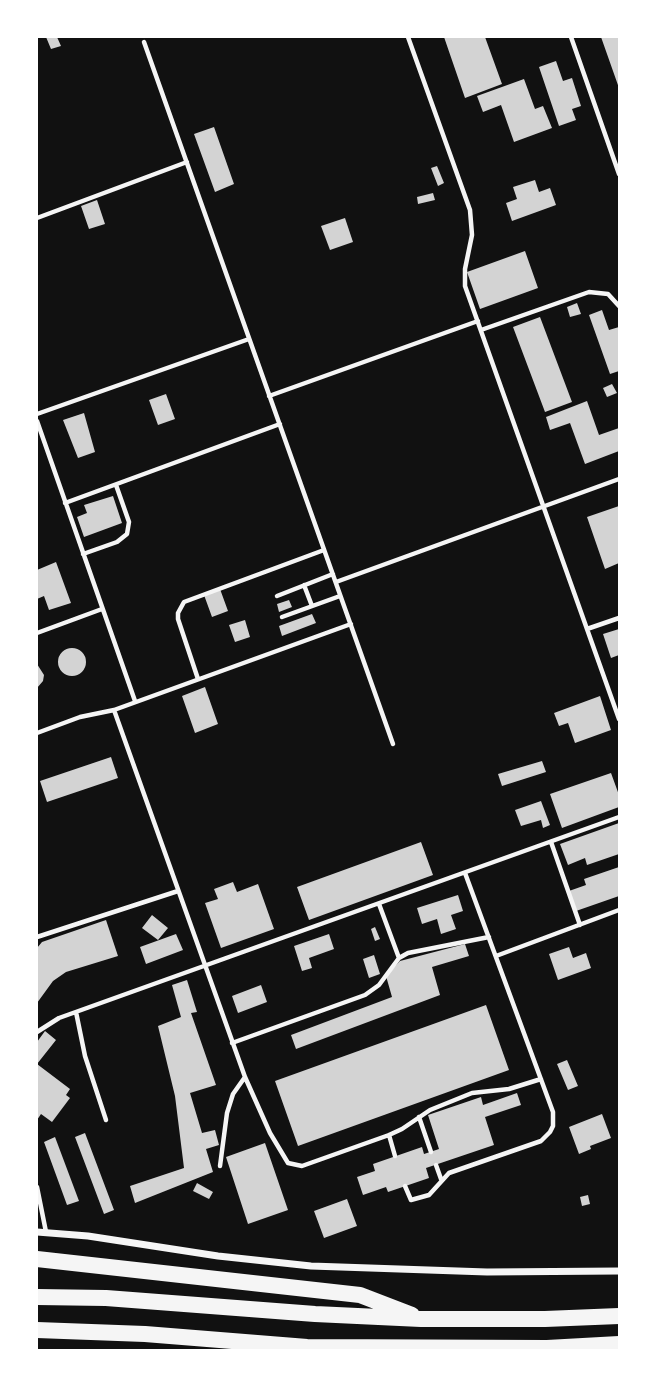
<!DOCTYPE html>
<style>
body{margin:0}
#map{position:relative;width:656px;height:1387px;overflow:hidden;background:#111;font-family:"Archivo Narrow",sans-serif}
canvas{display:block}
.frame{position:absolute;inset:0;border:38px solid #fff;pointer-events:none}
</style>
<div id="map">
<canvas width="656" height="1387"></canvas>
<div class="frame"></div>
</div>
<script>
const ctx = document.querySelector('canvas').getContext('2d');
ctx.lineJoin = 'round';
function fillPath(path, color) {
  ctx.fillStyle = color;
  ctx.fill(path, 'evenodd');
}
function shape(rows) {
  const path = new Path2D();
  for (const r of rows) {
    if (r.length === 3) {
      path.moveTo(r[0] + r[2], r[1]);
      path.arc(r[0], r[1], r[2], 0, 2 * Math.PI);
      continue;
    }
    path.moveTo(r[0], r[1]);
    for (let i = 2; i < r.length; i += 2) path.lineTo(r[i], r[i + 1]);
  }
  return path;
}
function strokePath(path, color, width, dash) {
  ctx.strokeStyle = color;
  ctx.lineWidth = width;
  ctx.lineCap = dash ? 'butt' : 'round';
  ctx.setLineDash(dash || []);
  ctx.stroke(path);
}
fillPath(shape([
 [46,37,57,37,61,46,51,49],
 [444,37,485,37,502,84,465,98],
 [601,37,619,37,619,88],
 [556,61,563,81,572,78,581,106,572,109,576,120,559,126,539,67],
 [524,79,535,109,543,106,552,128,514,142,501,105,483,112,477,96],
 [214,127,234,184,215,192,194,134],
 [437,166,444,183,438,186,431,168],
 [535,180,539,192,550,188,556,205,512,221,506,203,517,199,513,187],
 [433,193,435,200,418,204,417,197],
 [97,200,105,224,89,229,81,206],
 [345,218,353,242,330,250,321,226],
 [525,251,538,288,480,309,467,272],
 [577,303,581,314,570,317,567,307],
 [602,310,609,330,619,327,619,371,610,374,589,315],
 [540,317,572,402,545,412,513,327],
 [612,384,617,393,607,397,603,388],
 [166,394,175,419,158,425,149,400],
 [587,401,599,435,619,428,619,451,585,464,570,423,550,430,546,417],
 [84,413,95,452,78,458,63,420],
 [113,496,122,523,84,537,77,517,87,513,84,505],
 [619,506,619,563,605,569,587,517],
 [56,562,71,603,49,610,44,596,37,599,37,570],
 [220,589,228,611,212,617,204,595],
 [289,600,292,607,279,612,277,604],
 [312,614,316,623,282,636,279,626],
 [245,620,250,637,235,642,229,625],
 [619,629,619,655,611,658,603,634],
 [72,662,14],
 [37,664,44,675,43,681,37,688],
 [205,687,218,724,195,733,182,696],
 [600,696,611,730,575,743,568,723,559,726,554,713],
 [111,757,118,778,47,802,40,781],
 [542,761,546,772,502,786,498,774],
 [611,773,619,795,619,807,562,828,550,794],
 [541,801,550,825,543,828,541,820,521,826,515,810],
 [619,823,619,854,587,865,585,858,568,865,560,844],
 [421,842,433,875,309,920,297,887],
 [619,867,619,896,576,911,569,891,586,885,584,879],
 [233,882,237,892,258,884,274,929,221,948,205,903,218,899,214,889],
 [458,895,463,911,451,915,456,929,441,934,437,919,422,924,417,908],
 [152,915,168,928,158,940,142,928],
 [106,920,118,956,66,972,53,981,37,1003,37,948,42,942],
 [375,927,380,939,375,941,371,929],
 [176,934,183,950,146,964,140,947],
 [329,934,334,949,309,958,312,968,302,971,294,946],
 [465,944,469,956,432,967,440,995,296,1049,291,1035,392,997,386,976,400,961],
 [569,947,573,958,586,953,591,968,558,980,549,954],
 [374,955,380,974,369,978,363,959],
 [187,980,197,1012,191,1013,216,1085,190,1093,202,1133,215,1130,219,1145,206,1149,213,1172,135,1203,130,1186,184,1168,175,1096,158,1026,181,1017,172,985],
 [261,985,267,1002,238,1013,232,996],
 [486,1005,509,1070,298,1146,275,1081],
 [45,1031,56,1040,37,1064,70,1089,66,1095,70,1098,52,1122,41,1114,37,1120,37,1042],
 [567,1060,578,1086,568,1090,557,1064],
 [517,1093,521,1105,485,1117,494,1145,426,1168,429,1178,388,1192,386,1187,363,1195,357,1177,375,1171,373,1164,422,1147,424,1154,439,1149,428,1115,481,1097,483,1105],
 [602,1114,611,1138,590,1146,591,1149,579,1154,569,1127],
 [85,1133,114,1210,104,1214,75,1137],
 [55,1137,79,1201,67,1205,44,1142],
 [265,1143,288,1210,248,1224,226,1157],
 [197,1183,213,1192,209,1199,193,1191],
 [588,1195,590,1204,582,1206,580,1197],
 [347,1199,357,1226,324,1238,314,1211]
]), '#d3d3d3');
strokePath(shape([
 [408,37,470,210,472,235,465,269,465,286,619,719],
 [571,37,619,174],
 [144,42,393,744],
 [37,218,187,162],
 [481,330,589,292,608,294,619,306],
 [269,396,478,321],
 [37,414,249,339],
 [37,421,135,701],
 [65,503,280,424],
 [83,554,117,542,127,534,129,522,116,485],
 [336,582,619,479],
 [304,585,312,606],
 [277,596,333,574],
 [282,617,340,596],
 [587,629,619,618],
 [37,633,102,609],
 [198,679,178,619,178,613,184,602,324,550],
 [114,710,245,1077,270,1133,288,1163,302,1166,389,1135,402,1129,430,1110,472,1093,509,1089,541,1079],
 [37,733,80,717,114,710,351,624],
 [551,842,580,925],
 [379,904,399,958],
 [37,937,178,891],
 [496,956,619,910],
 [76,1012,85,1056,106,1120],
 [37,1032,59,1018,619,817],
 [232,1043,365,995,379,985,399,958,408,953,489,937],
 [419,1117,431,1152],
 [389,1135,395,1156],
 [436,1165,441,1179],
 [220,1166,227,1113,233,1094,245,1077],
 [405,1186,411,1200,429,1195,449,1173,541,1141,550,1132,553,1126,553,1112,465,873],
 [37,1187,46,1232]
]), '#f5f5f5', 4.5);
strokePath(shape([
 [37,1232,88,1236,218,1256,311,1266,487,1272,619,1271]
]), '#f5f5f5', 7);
strokePath(shape([
 [37,1259,360,1295,412,1315],
 [37,1297,106,1298,315,1314,421,1319,545,1319,619,1316],
 [37,1330,145,1334,307,1347,547,1348,619,1344]
]), '#f5f5f5', 16);
</script>
